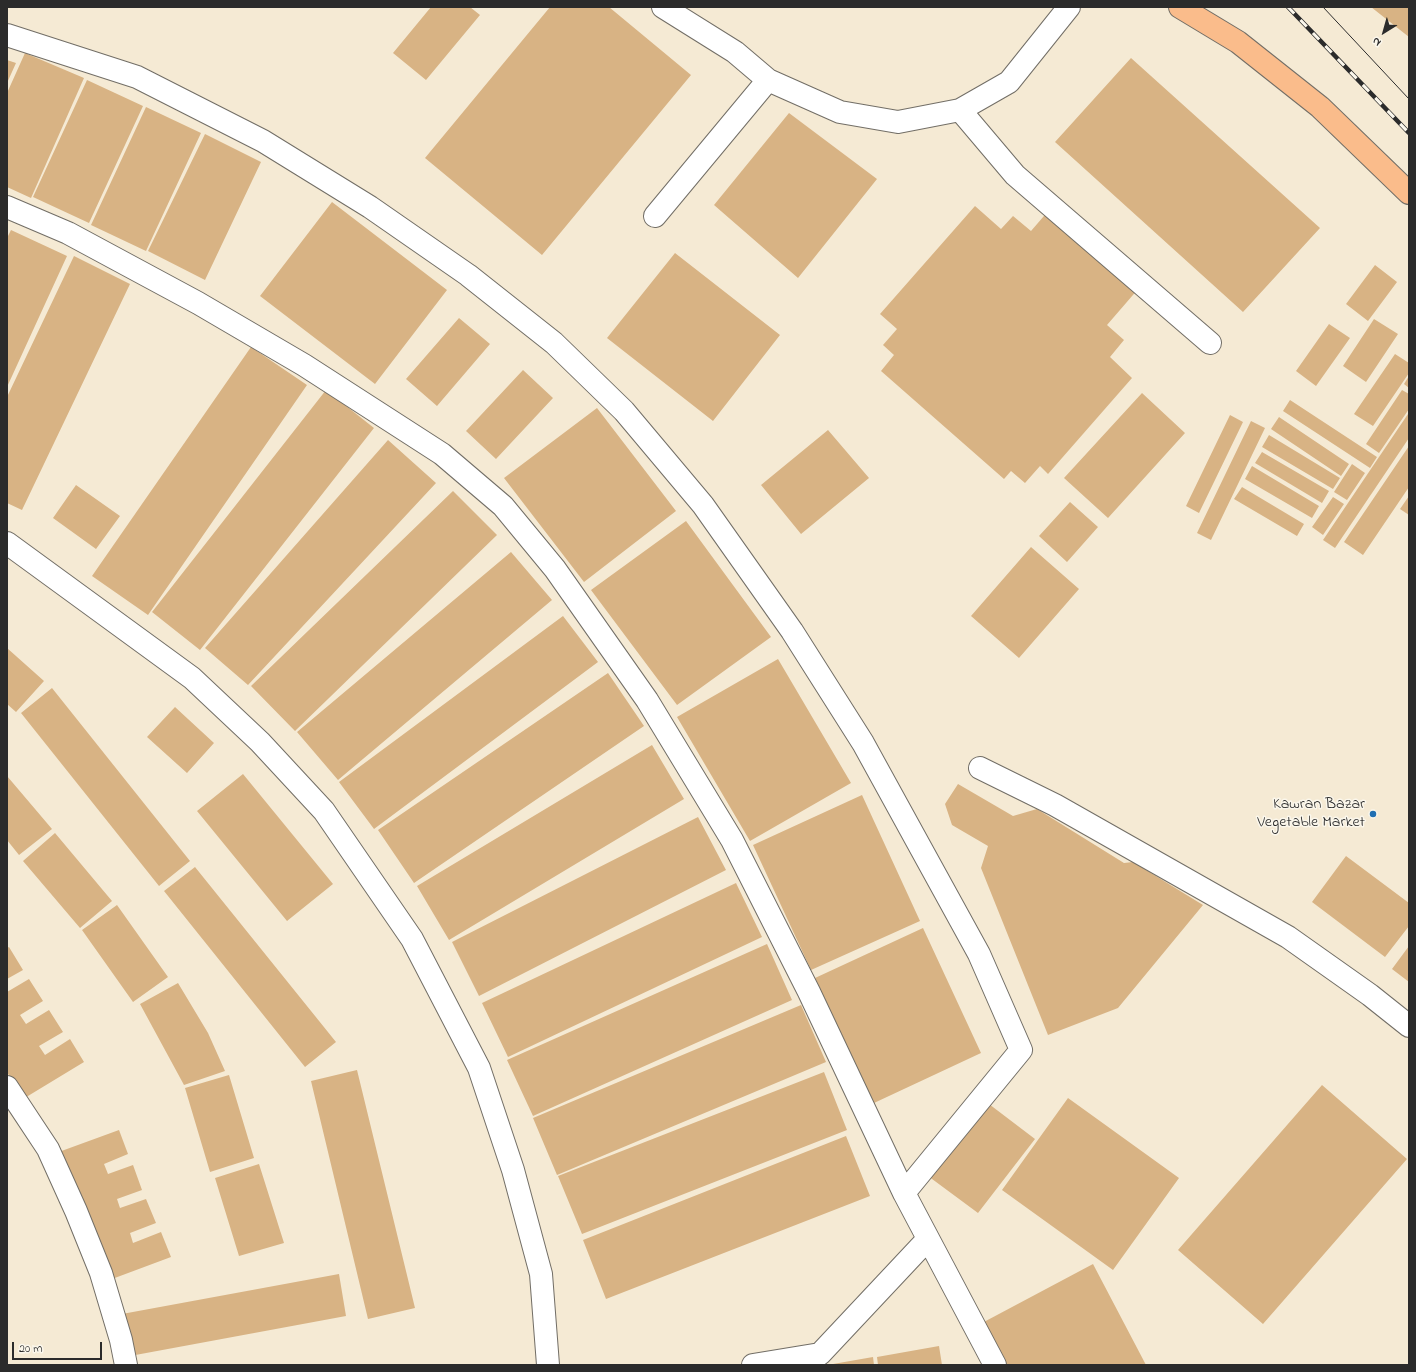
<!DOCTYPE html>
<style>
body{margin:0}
#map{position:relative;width:1416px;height:1372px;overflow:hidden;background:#f5ead4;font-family:"Indie Flower",sans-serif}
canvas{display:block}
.frame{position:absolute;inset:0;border:8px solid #2b2b2b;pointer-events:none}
.north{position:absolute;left:1364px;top:12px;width:40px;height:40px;-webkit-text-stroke:3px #fbf7ec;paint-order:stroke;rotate:217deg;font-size:11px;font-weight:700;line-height:16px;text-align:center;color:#2b2b2b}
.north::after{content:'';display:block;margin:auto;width:14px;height:18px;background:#2b2b2b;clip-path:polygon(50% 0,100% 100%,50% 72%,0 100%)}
.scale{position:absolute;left:12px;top:1342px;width:90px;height:18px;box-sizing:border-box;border:2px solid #2b2b2b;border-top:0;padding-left:5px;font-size:12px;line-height:14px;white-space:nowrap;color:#2b2b2b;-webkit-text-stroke:3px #fbf7ec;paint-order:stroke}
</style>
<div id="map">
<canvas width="1416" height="1372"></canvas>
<div class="frame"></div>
<div class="north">N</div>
<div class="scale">20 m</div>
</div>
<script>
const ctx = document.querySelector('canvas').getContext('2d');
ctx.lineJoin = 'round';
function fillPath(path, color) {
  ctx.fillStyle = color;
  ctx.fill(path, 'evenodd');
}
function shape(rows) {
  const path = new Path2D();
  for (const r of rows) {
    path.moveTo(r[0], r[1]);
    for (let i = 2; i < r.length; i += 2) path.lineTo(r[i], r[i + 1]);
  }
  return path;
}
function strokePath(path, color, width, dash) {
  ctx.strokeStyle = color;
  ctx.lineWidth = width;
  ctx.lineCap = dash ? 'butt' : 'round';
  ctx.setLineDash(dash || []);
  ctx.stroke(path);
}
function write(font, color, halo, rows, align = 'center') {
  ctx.font = font + ' "Indie Flower",sans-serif';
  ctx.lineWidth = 3;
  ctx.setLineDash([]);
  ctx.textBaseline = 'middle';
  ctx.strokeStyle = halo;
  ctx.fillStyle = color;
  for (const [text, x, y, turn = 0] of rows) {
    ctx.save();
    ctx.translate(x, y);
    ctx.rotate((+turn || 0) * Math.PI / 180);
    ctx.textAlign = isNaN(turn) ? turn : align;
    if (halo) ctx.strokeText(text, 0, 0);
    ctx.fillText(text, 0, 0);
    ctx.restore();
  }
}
fillPath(shape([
 [431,7,470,7,480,15,426,80,393,53],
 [550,7,609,7,691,75,542,255,425,158],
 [1371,7,1409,7,1409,37],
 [25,53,84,78,31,198,7,187,7,93],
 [1131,58,1320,228,1243,312,1055,142],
 [7,60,16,63,7,83],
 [87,80,143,106,89,223,33,197],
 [146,107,201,133,146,251,91,225],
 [789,113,877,179,798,278,714,205],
 [205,134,261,162,205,280,148,251],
 [332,202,447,290,375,384,260,296],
 [975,206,1001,229,1013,216,1031,231,1050,209,1139,288,1107,325,1124,340,1110,357,1132,378,1048,474,1040,466,1025,483,1011,471,1004,479,881,371,894,355,883,345,897,329,880,314],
 [11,230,67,256,7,387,7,238],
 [675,253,780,335,713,421,607,338],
 [74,256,130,284,22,510,7,503,7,397],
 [1375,265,1397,282,1368,321,1346,304],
 [459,318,490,344,437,406,406,379],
 [1374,319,1398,334,1366,382,1343,366],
 [1329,324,1350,338,1316,386,1296,371],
 [251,347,307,385,148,615,92,576],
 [1395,354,1409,363,1409,373,1373,426,1354,414],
 [523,370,553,398,496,459,466,431],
 [1409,376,1409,388,1404,384],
 [326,390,374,428,200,650,152,612],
 [1402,390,1409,394,1409,409,1379,453,1366,444],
 [1142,393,1185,433,1108,518,1064,478],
 [1290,400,1377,457,1370,468,1283,411],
 [597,408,676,511,584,582,504,478],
 [1408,414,1409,438,1335,548,1323,540],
 [1230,415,1243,422,1199,513,1186,506],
 [1279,417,1349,464,1341,476,1271,429],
 [1251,421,1265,428,1211,540,1197,533],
 [828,430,869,478,801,534,761,485],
 [1269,435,1340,478,1333,489,1262,447],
 [388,440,436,483,248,685,205,648],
 [1409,446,1409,487,1363,555,1344,542],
 [1262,452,1329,491,1322,503,1255,463],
 [1352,464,1365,473,1347,500,1334,492],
 [1252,466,1319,506,1312,518,1245,479],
 [76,485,120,516,96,549,53,518],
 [1242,487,1304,524,1297,536,1234,499],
 [453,491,497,535,295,731,251,686],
 [1409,496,1409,515,1400,509],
 [1333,497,1344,504,1323,535,1312,527],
 [1070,502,1098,527,1067,562,1039,536],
 [686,521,771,637,677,705,591,590],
 [1031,547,1079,589,1019,658,971,616],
 [511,552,552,600,338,780,297,732],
 [563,616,598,662,374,829,339,782],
 [7,648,44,681,16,712,7,704],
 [778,659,851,783,750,841,677,717],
 [608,673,644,726,414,883,378,830],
 [52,688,190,861,159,886,21,713],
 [175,707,214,743,187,773,147,737],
 [652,745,684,799,449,940,417,886],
 [243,774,333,884,287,921,197,811],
 [7,776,52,829,19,855,7,840],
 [958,784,1013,816,1037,809,1124,863,1133,862,1203,905,1118,1008,1048,1035,981,868,988,846,952,825,945,804],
 [862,795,920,921,811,970,753,845],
 [698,817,726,870,479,996,452,942],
 [55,833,112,901,80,928,23,861],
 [1346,856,1409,903,1409,926,1385,957,1312,902],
 [195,867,336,1042,305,1067,164,891],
 [736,883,762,937,508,1057,482,1003],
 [117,905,168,977,133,1002,82,930],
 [923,928,981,1053,874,1103,815,978],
 [767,944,792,1000,533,1116,507,1060],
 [1409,946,1409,982,1392,969],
 [9,947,23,970,7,979,7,948],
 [29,979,43,1001,20,1015,26,1024,49,1010,63,1032,39,1046,45,1055,70,1039,84,1062,23,1099,7,1072,7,992],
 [178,983,208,1033,225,1071,184,1085,140,1004],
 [801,1005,826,1062,557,1175,533,1118],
 [357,1070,415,1308,368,1319,311,1081],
 [824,1072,847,1130,582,1234,558,1176],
 [229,1075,254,1158,210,1172,185,1088],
 [1322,1085,1407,1159,1263,1324,1178,1250],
 [1068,1098,1179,1178,1113,1270,1002,1190],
 [985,1101,1035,1139,978,1213,928,1176],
 [119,1130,128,1154,104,1164,108,1174,133,1165,142,1190,117,1199,120,1208,146,1199,156,1223,130,1233,133,1243,161,1232,171,1257,104,1282,56,1153],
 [846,1136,870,1196,606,1299,583,1240],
 [259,1164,284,1243,239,1256,215,1178],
 [1093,1264,1146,1365,1005,1365,982,1323],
 [339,1274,346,1316,130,1356,122,1314],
 [939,1346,942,1365,878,1365,877,1357],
 [873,1357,874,1365,833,1365,833,1364]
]), '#d8b384');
const minor = shape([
 [663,7,735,52,768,80,840,112,898,122,960,110,1009,82,1069,7],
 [7,35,137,77,263,141,370,207,468,275,554,343,624,411,703,505,792,631,863,743,979,954,1021,1050,904,1193],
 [960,110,1015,175,1210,343],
 [7,207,68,233,198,303,304,365,442,454,503,506,555,569,647,700,732,840,809,992,904,1193,995,1365],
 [655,216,768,80],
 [7,543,192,678,260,742,324,811,412,939,479,1068,513,1170,541,1274,548,1365],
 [980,768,1055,805,1288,937,1370,995,1409,1026],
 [7,1087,48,1149,76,1211,101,1273,121,1340,126,1365],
 [753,1365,820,1354,927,1240]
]);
const highway = shape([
 [1180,7,1238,42,1320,107,1409,193]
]);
strokePath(minor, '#726e66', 24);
strokePath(highway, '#726e66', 24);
strokePath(minor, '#fff', 22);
strokePath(highway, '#fabc8b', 22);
strokePath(shape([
 [1323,7,1409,99]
]), '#2b2b2b', 1);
const rail = shape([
 [1288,7,1409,133]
]);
strokePath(rail, '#2b2b2b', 4.5);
strokePath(rail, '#fbf7ec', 3, [9]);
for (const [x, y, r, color] of [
 [1373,814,4,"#1f6fb2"]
]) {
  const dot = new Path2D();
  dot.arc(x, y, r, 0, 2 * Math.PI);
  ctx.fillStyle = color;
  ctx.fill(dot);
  strokePath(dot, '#fbf7ec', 1.5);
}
write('16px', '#2b2b2b', '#fbf7ec', [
 ["Kawran Bazar",1365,805],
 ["Vegetable Market",1365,823]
], 'right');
</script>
